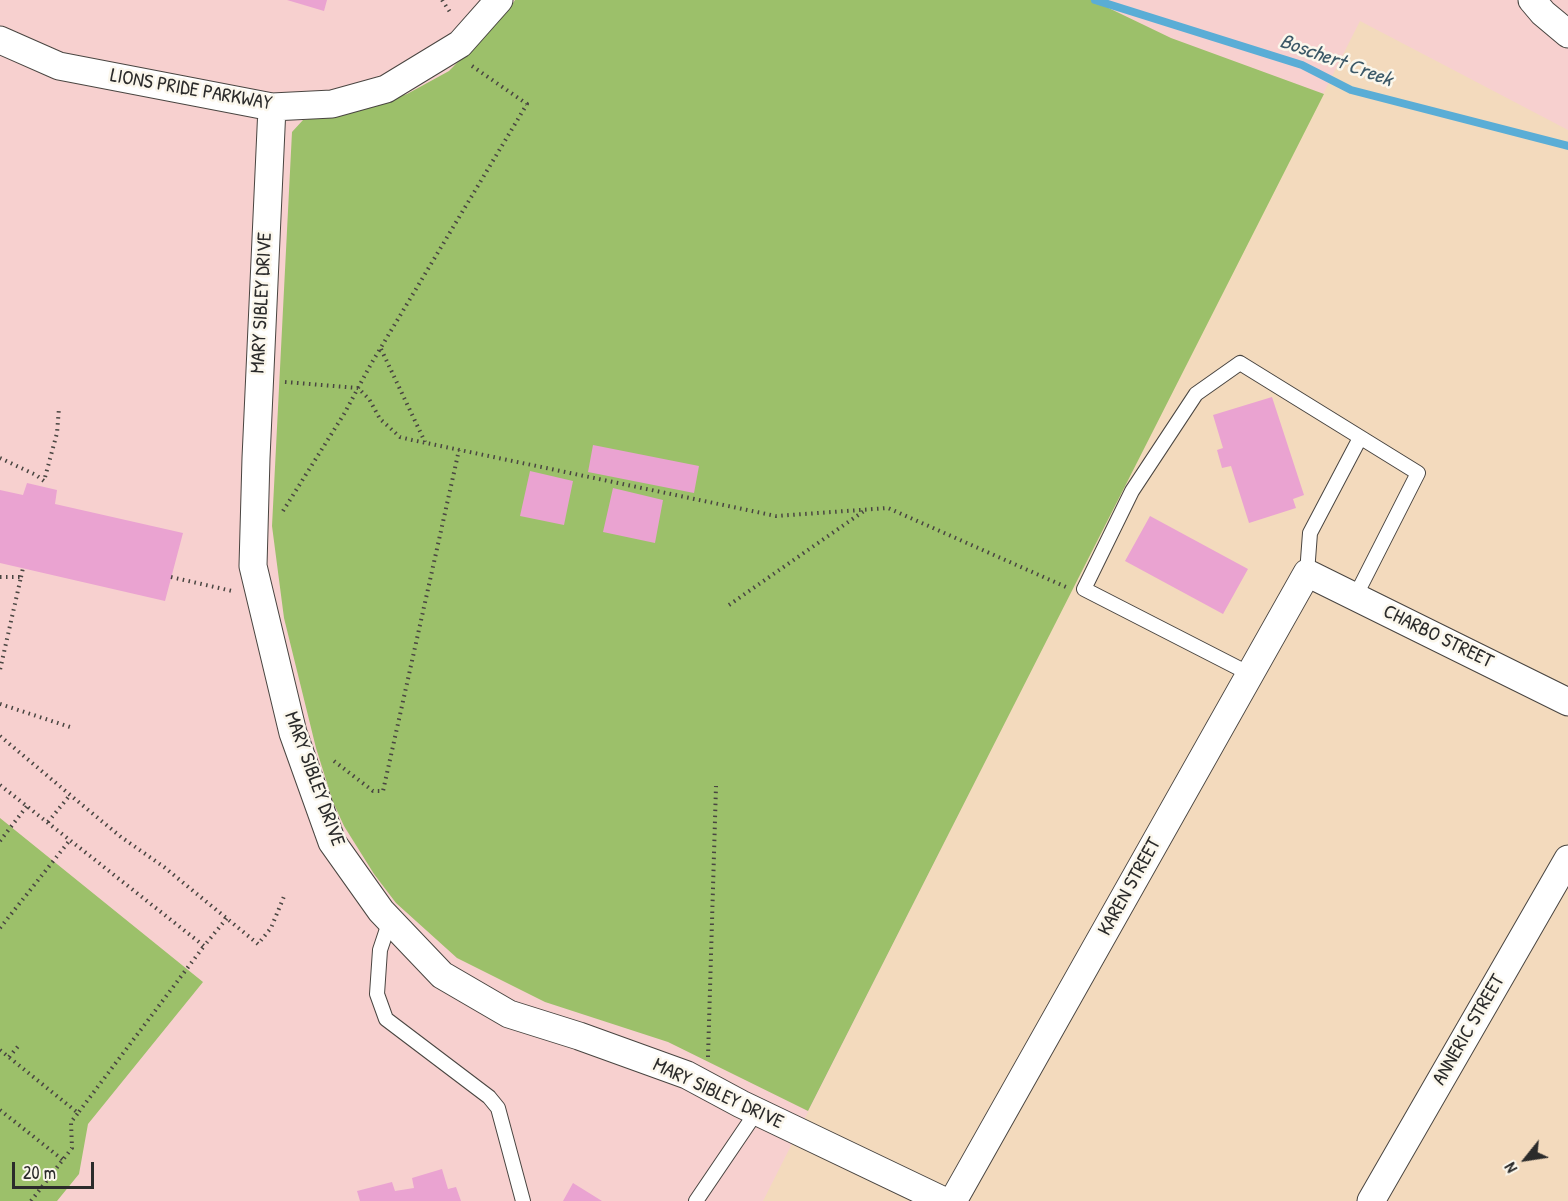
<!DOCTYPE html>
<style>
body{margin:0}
#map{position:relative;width:1568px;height:1201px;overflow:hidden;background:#f3dabd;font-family:"Patrick Hand",sans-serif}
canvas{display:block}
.north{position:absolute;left:1496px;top:1129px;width:60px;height:60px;-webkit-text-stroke:4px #fbf7ec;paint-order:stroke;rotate:240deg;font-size:16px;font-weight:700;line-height:24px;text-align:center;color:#2b2b2b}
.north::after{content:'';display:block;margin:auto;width:21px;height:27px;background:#2b2b2b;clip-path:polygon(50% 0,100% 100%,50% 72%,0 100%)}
.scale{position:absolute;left:12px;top:1162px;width:82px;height:27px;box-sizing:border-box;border:3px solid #2b2b2b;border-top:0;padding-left:8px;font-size:18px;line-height:21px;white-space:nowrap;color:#2b2b2b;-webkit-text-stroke:4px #fbf7ec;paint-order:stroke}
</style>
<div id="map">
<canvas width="1568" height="1201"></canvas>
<div class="north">N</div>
<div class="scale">20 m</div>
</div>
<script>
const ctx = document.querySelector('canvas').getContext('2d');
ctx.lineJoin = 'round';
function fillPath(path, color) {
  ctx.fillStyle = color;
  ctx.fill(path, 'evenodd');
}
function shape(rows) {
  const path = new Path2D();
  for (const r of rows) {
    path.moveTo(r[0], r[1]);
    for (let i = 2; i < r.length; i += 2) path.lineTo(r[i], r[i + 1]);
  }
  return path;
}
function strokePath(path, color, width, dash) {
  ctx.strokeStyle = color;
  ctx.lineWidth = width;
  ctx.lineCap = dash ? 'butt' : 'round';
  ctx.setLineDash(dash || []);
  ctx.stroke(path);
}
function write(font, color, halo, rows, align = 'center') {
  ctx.font = font + ' "Patrick Hand",sans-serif';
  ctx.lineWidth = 5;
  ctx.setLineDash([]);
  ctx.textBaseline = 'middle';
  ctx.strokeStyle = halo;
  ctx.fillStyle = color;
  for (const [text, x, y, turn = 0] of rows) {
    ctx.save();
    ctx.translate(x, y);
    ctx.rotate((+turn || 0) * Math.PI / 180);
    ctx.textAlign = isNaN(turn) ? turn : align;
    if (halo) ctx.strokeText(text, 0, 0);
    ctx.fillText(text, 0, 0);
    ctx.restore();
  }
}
fillPath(shape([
 [0,0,1568,0,1568,130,1360,21,763,1201,0,1201]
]), '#f7d0cf');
fillPath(shape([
 [515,0,1092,0,1171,38,1324,94,808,1111,668,1042,545,1002,457,958,396,903,374,874,344,826,333,802,316,748,284,618,272,526,292,132,303,120,350,112,407,94,449,71,507,12],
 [0,818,203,982,88,1124,79,1174,57,1201,0,1201]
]), '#9cc06a');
strokePath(shape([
 [1095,0,1302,65,1351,90,1568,146]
]), '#5aadd6', 8);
fillPath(shape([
 [287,0,327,0,324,11],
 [1272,397,1304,495,1293,499,1296,508,1249,523,1231,466,1222,468,1217,450,1223,448,1213,415],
 [593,445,699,466,694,493,588,472],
 [530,471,573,481,564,525,520,516],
 [27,483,57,490,55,504,183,533,165,601,0,563,0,490,23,495],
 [613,488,663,500,655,543,603,532],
 [1150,516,1248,569,1223,614,1125,561],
 [442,1169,448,1189,456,1187,461,1201,360,1201,357,1191,392,1182,395,1191,414,1188,412,1178],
 [573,1183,602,1201,563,1201]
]), '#eaa3d1');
const service = shape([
 [1307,573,1310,533,1360,438],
 [1250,674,1084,589,1132,491,1196,394,1240,363,1418,473,1355,597],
 [390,920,380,950,377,994,386,1019,489,1097,498,1108,523,1201],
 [696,1201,757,1111]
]);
const minor = shape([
 [1532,0,1543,13,1568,34],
 [0,40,59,66,272,107,332,104,386,89,460,44,499,0],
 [272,107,256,458,253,566,293,733,332,842,381,911,442,975,509,1014,579,1036,687,1075,741,1104,944,1201],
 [953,1201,1307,573,1568,702],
 [1371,1201,1568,859]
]);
strokePath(service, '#494541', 16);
strokePath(minor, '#494541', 29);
strokePath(shape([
 [442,0,450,12],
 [381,349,425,442],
 [285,382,358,388,369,399,380,419,400,437,412,440,776,516,888,508,1066,587],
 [0,458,36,475,44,481,57,433,59,408],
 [283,511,344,414,371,364,527,104,472,66],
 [0,577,21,577,0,670],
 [21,577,23,568],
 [171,577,232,591],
 [729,605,864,511],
 [0,704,73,728],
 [0,736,75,799,121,837,164,867,258,944,271,928,285,894],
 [334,761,373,791,383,791,459,450],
 [0,785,204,946,227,918],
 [48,822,70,795],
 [0,841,27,806],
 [0,928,70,840],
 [0,1050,78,1113,204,946],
 [9,1057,20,1044],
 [708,1057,716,786],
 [0,1110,63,1160],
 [31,1201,72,1148,71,1122,78,1113]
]), '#494541', 4, [1.5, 4.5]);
strokePath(service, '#fff', 14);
strokePath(minor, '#fff', 27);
write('20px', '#2b2b2b', '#fbf7ec', [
 ["LIONS PRIDE PARKWAY",191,90,10],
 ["MARY SIBLEY DRIVE",262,303,-87],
 ["CHARBO STREET",1438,637,26],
 ["MARY SIBLEY DRIVE",314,779,70],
 ["KAREN STREET",1130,887,-61],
 ["ANNERIC STREET",1469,1030,-60],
 ["MARY SIBLEY DRIVE",718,1094,25]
]);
write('italic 21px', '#3b5867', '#fbf7ec', [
 ["Boschert Creek",1336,61,20]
]);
</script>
